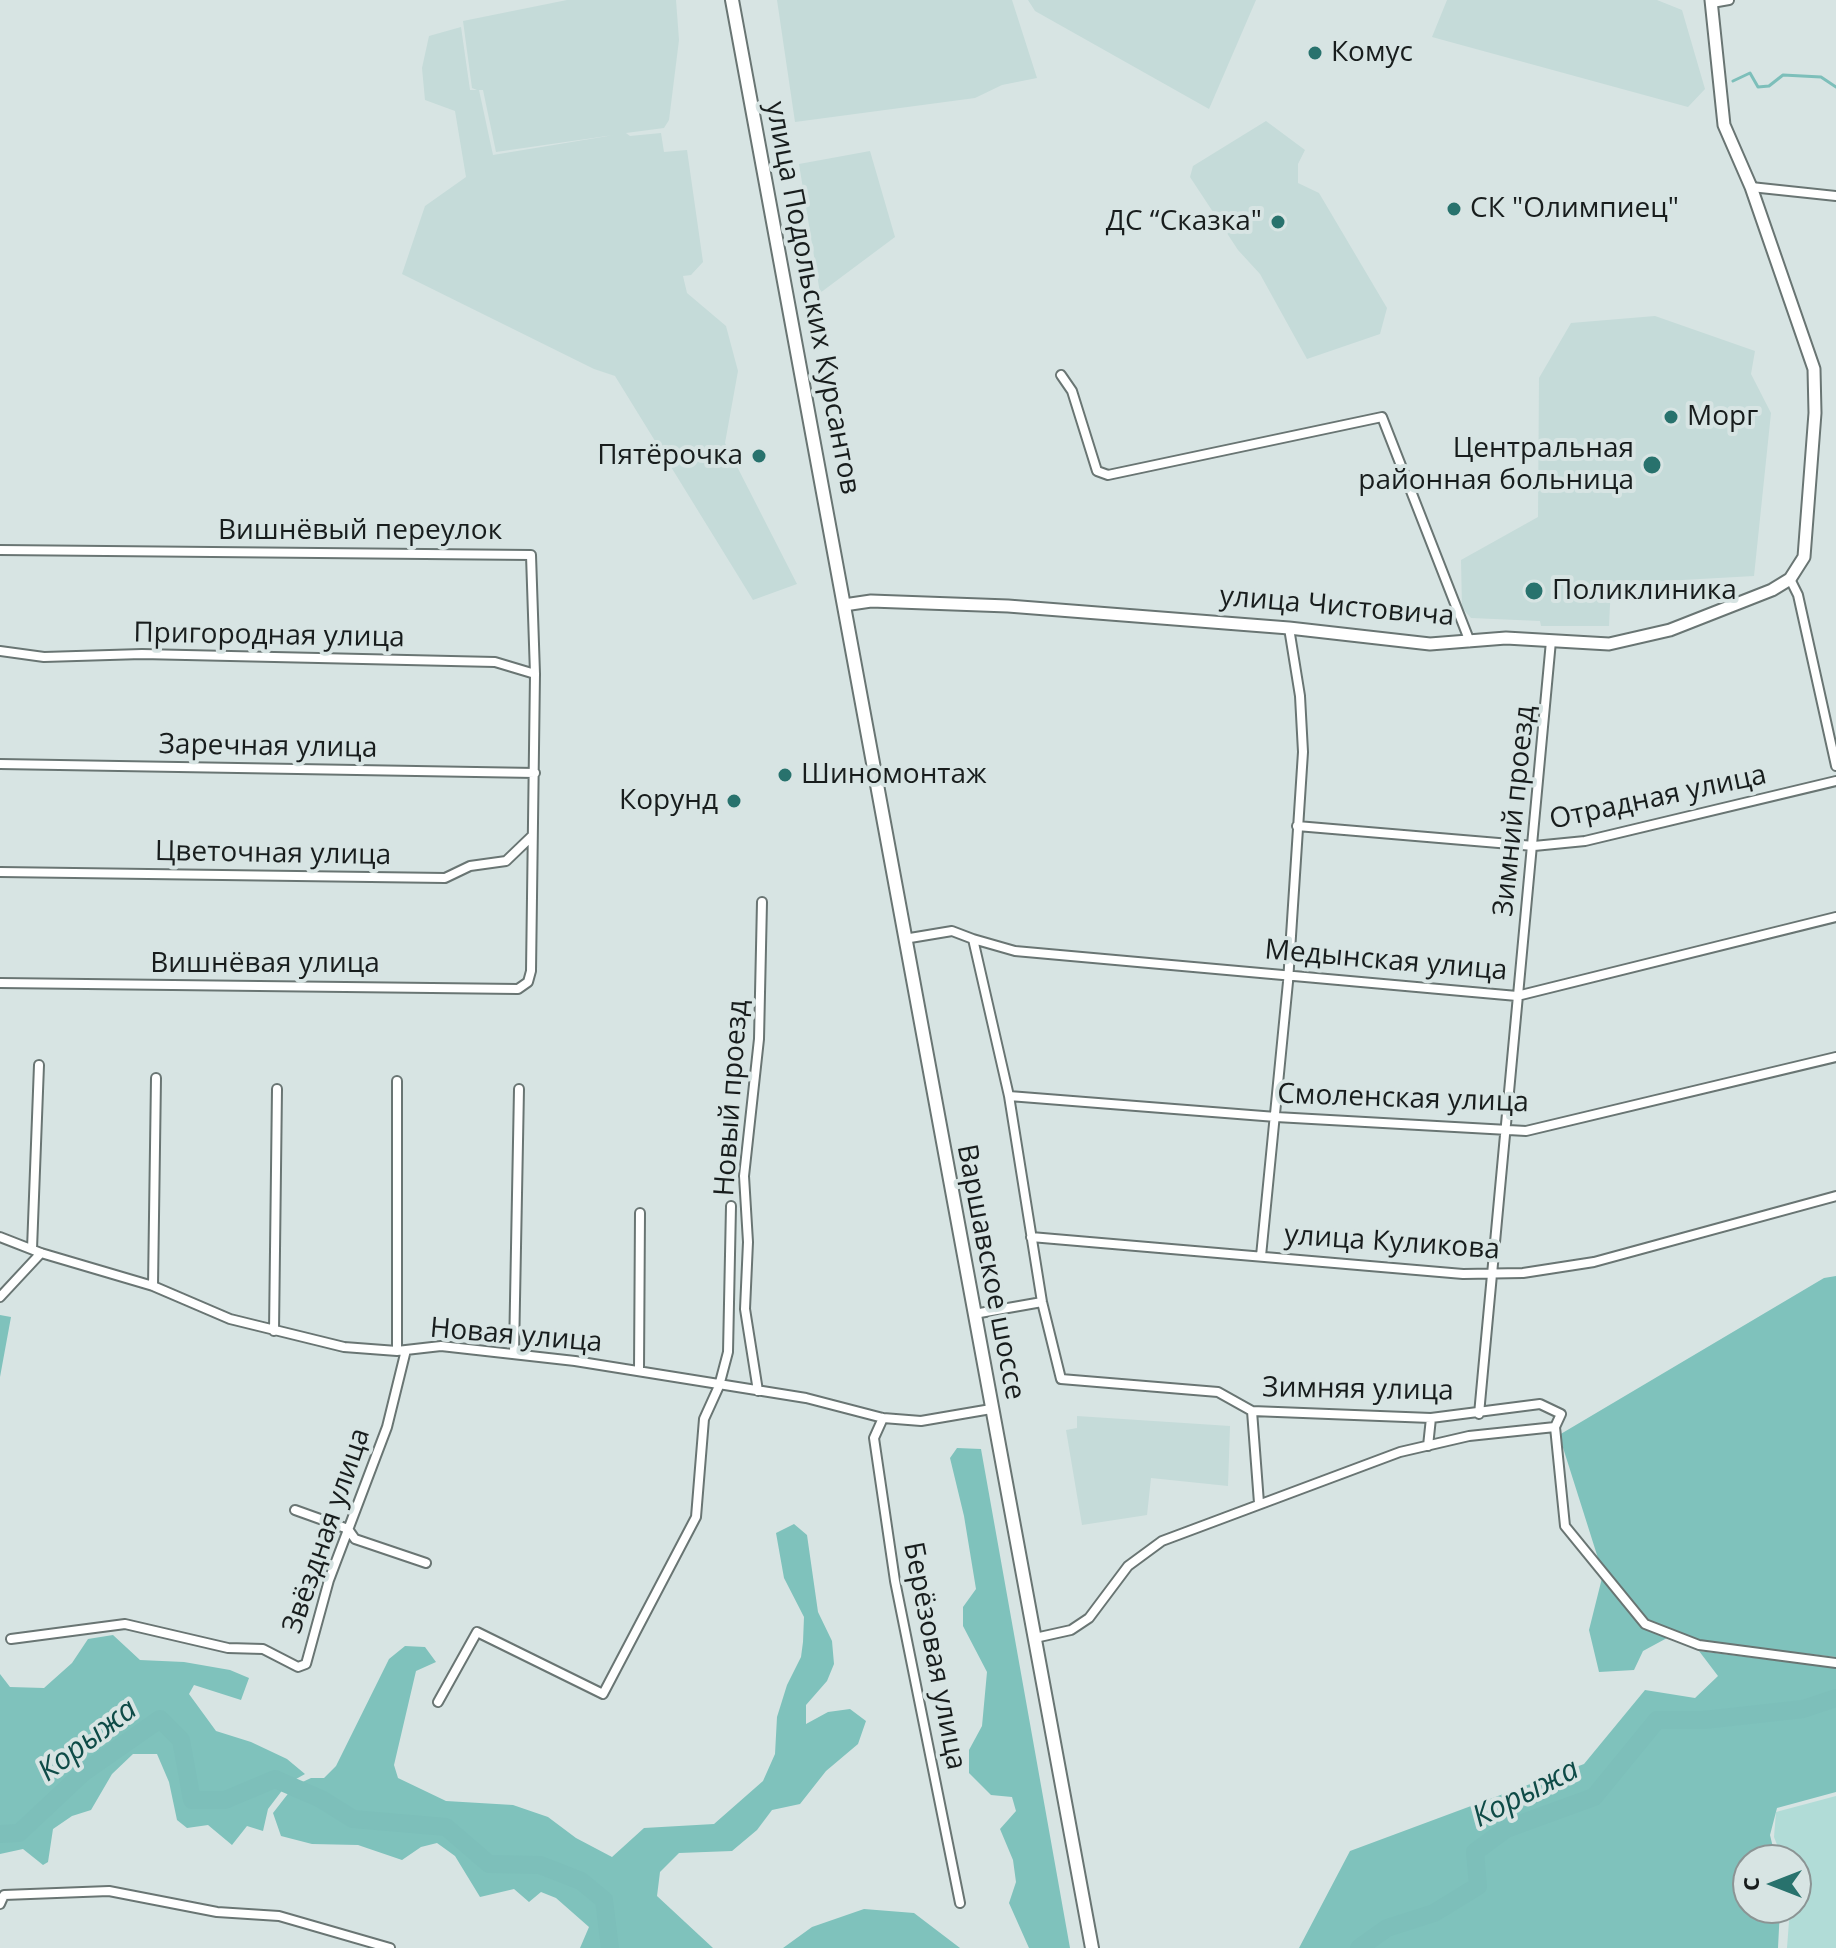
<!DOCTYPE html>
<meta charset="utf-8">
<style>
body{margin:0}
#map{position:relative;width:1836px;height:1948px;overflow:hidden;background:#d7e4e3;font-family:"Open Sans",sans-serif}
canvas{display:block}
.north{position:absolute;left:1732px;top:1844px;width:80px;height:80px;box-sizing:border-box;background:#d7e4e3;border:2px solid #8b9494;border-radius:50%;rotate:270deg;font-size:22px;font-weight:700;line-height:32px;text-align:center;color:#181d1d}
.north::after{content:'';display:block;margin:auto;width:28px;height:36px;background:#28726d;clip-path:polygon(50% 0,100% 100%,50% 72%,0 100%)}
</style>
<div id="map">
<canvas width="1836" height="1948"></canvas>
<div class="north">С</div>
</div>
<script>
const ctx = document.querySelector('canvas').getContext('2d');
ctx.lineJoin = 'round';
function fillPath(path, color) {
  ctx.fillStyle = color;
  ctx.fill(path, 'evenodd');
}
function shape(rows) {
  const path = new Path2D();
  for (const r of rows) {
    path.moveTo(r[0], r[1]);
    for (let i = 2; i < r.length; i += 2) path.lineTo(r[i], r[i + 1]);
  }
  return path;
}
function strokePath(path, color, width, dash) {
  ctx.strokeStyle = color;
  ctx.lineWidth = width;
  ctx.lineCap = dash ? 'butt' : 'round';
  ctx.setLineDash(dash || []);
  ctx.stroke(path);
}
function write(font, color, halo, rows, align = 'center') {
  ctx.font = font + ' "Open Sans",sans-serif';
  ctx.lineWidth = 8;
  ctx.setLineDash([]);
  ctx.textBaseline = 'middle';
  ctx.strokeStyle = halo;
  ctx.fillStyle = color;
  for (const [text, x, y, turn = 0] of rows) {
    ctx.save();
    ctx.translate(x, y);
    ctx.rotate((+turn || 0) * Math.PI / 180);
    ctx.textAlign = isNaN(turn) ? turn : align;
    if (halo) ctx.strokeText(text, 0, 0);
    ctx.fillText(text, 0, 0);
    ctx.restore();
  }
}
fillPath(shape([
 [567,0,676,0,679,40,669,120,664,128,626,133,630,136,661,133,664,152,687,150,703,262,691,275,683,276,687,293,726,326,738,371,725,443,797,584,753,600,615,376,594,369,402,274,425,206,466,177,455,111,425,100,422,68,429,36,461,27,470,90,477,90,472,88,463,21],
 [479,90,483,90,496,152,614,135,493,155],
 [777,0,1012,0,1037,78,1002,85,975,98,795,122],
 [1028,0,1256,0,1209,109,1035,11],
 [1447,0,1657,0,1682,10,1705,89,1688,107,1432,37],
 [1266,121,1305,150,1298,164,1298,183,1319,193,1387,308,1380,334,1307,359,1260,274,1238,250,1190,177,1193,166],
 [870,151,895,237,820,293,799,164],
 [1655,316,1755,351,1751,374,1771,413,1754,576,1611,584,1609,626,1541,626,1540,621,1471,618,1462,608,1461,560,1538,517,1539,378,1571,323],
 [1077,1416,1230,1426,1228,1486,1151,1478,1147,1515,1082,1525,1066,1430,1077,1428]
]), '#c5dbd9');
fillPath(shape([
 [1836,1796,1836,1948,1787,1948,1790,1908,1796,1908,1796,1860,1783,1860,1774,1837,1776,1812]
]), '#b1dcd7');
fillPath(shape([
 [1836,1276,1836,1657,1667,1638,1643,1651,1634,1670,1599,1672,1589,1630,1603,1574,1559,1435,1824,1278],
 [0,1315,11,1317,0,1377],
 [957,1448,981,1449,1070,1948,1029,1948,1009,1903,1016,1882,1013,1860,1000,1829,1016,1811,1012,1797,991,1795,969,1773,969,1750,982,1726,987,1672,963,1626,963,1607,976,1589,964,1516,950,1458],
 [794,1524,807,1535,818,1612,832,1641,834,1664,827,1681,806,1705,806,1724,828,1712,850,1709,866,1721,858,1744,826,1771,800,1804,772,1810,757,1830,732,1851,679,1853,660,1872,657,1896,713,1948,580,1948,589,1927,556,1898,541,1892,529,1902,514,1889,480,1897,455,1856,437,1843,421,1847,402,1860,358,1845,312,1844,281,1836,273,1813,294,1786,311,1778,324,1778,336,1766,389,1659,405,1646,425,1647,436,1662,416,1671,394,1765,398,1778,446,1801,513,1805,548,1817,576,1838,612,1857,644,1828,714,1824,763,1781,775,1754,777,1717,787,1685,801,1657,803,1642,804,1617,784,1578,776,1533],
 [113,1635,140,1660,184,1662,230,1670,249,1678,241,1700,194,1685,189,1694,216,1731,251,1742,287,1759,305,1774,287,1784,268,1809,263,1831,247,1826,232,1845,208,1825,187,1828,177,1820,169,1782,157,1754,133,1754,112,1774,91,1810,72,1816,53,1829,48,1862,43,1865,23,1849,0,1854,0,1674,10,1687,44,1688,72,1663,88,1639],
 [1699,1651,1836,1668,1836,1792,1777,1808,1770,1835,1776,1860,1748,1860,1748,1908,1780,1908,1778,1948,1299,1948,1350,1851,1584,1764,1645,1690,1695,1698,1718,1676],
 [864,1909,914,1913,960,1948,783,1948,812,1927]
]), '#7fc2bc');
strokePath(shape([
 [1733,81,1750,73,1758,87,1769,86,1783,75,1821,77,1836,87]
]), '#7dbfba', 3);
strokePath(shape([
 [0,1834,19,1833,84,1772,160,1719,181,1740,192,1800,225,1800,275,1779,321,1799,353,1819,446,1827,489,1864,540,1865,581,1881,604,1900,610,1948],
 [1359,1948,1387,1928,1434,1913,1478,1886,1475,1852,1506,1829,1594,1797,1657,1720,1704,1720,1803,1709,1836,1698]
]), '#7dbfba', 18);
const street = shape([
 [1712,3,1729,0],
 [1751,187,1836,196],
 [1061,375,1072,391,1097,471,1108,475,1382,417,1470,642],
 [0,550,531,555,535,674,531,971,528,982,518,989,0,983],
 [1790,579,1798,595,1836,766],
 [0,651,44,657,142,654,495,662,535,674],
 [0,764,535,773],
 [1297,826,1534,846,1585,841,1836,781],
 [0,872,445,878,470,866,506,861,532,836],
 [904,939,952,931,973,939,1009,1096,1042,1302,1061,1379,1218,1392,1252,1411,1431,1418,1540,1404,1561,1414,1555,1427,1469,1436,1400,1452,1162,1541,1128,1566,1089,1618,1071,1630,1035,1638],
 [973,939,1015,951,1517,996,1836,917],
 [397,1081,397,1351],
 [1009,1096,1276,1117,1526,1131,1836,1057],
 [0,1237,41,1253,153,1286,230,1319,344,1347,397,1351,441,1346,575,1361,806,1398,883,1418,921,1421,991,1409],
 [1031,1237,1463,1274,1523,1273,1594,1262,1836,1196],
 [32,1249,39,1065],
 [1261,1256,1288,982,1303,752,1300,696,1289,628],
 [153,1286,156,1078],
 [0,1297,41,1253],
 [974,1314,1042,1302],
 [274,1331,277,1089],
 [514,1353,519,1089],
 [639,1370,640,1213],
 [758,1391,745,1309,748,1242,744,1176,759,1039,762,902],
 [1252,1411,1259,1503],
 [1479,1414,1551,641],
 [883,1418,874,1438,895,1581,960,1903],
 [1555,1427,1565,1526,1645,1624,1699,1645,1836,1663],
 [1428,1446,1431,1418],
 [295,1510,348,1529,355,1539,426,1563],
 [11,1639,125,1624,228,1648,263,1649,298,1667,306,1664,329,1580,387,1427,406,1350],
 [438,1702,477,1632,603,1694,696,1517,704,1419,719,1386,728,1352,731,1206],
 [0,1904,4,1895,109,1891,217,1912,279,1916,390,1948]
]);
const secondary = shape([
 [844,605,871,601,1008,606,1289,628,1430,644,1506,638,1609,644,1670,630,1772,590,1790,579,1804,557,1815,413,1814,369,1751,187,1724,125,1711,0]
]);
const primary = shape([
 [732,0,1092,1948]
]);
strokePath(street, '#697573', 12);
strokePath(secondary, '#697573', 15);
strokePath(primary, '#697573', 16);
strokePath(street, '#fff', 8);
strokePath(secondary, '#fff', 11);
strokePath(primary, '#fff', 12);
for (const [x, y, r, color] of [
 [1315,53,8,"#28726d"],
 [1454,209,8,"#28726d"],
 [1278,222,8,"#28726d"],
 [1671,417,8,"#28726d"],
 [759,456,8,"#28726d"],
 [1652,465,10,"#28726d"],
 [1534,591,10,"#28726d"],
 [785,775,8,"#28726d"],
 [734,801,8,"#28726d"]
]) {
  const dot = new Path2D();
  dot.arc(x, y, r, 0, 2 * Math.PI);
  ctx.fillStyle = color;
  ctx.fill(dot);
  strokePath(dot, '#d7e4e3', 3);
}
write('28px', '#181d1d', '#d7e4e3', [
 ["Комус",1331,53],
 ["СК \"Олимпиец\"",1470,209],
 ["ДС “Сказка\"",1262,222,"right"],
 ["Морг",1687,417],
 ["Центральная",1634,449,"right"],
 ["районная больница",1634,481,"right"],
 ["Пятёрочка",743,456,"right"],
 ["Поликлиника",1552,591],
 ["Шиномонтаж",801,775],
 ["Корунд",718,801,"right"]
], 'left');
write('28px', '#181d1d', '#d7e4e3', [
 ["улица Подольских Курсантов",812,298,79],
 ["Вишнёвый переулок",360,531],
 ["улица Чистовича",1337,607,5],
 ["Пригородная улица",269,636,1],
 ["Заречная улица",268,747,1],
 ["Отрадная улица",1658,798,-12],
 ["Зимний проезд",1515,811,-84],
 ["Цветочная улица",273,854,1],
 ["Медынская улица",1386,961,5],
 ["Вишнёвая улица",265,964],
 ["Новый проезд",732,1098,-86],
 ["Смоленская улица",1403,1099,2],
 ["улица Куликова",1392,1243,4],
 ["Варшавское шоссе",990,1272,79],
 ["Новая улица",516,1336,5],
 ["Зимняя улица",1358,1390,1],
 ["Звёздная улица",327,1531,-71],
 ["Берёзовая улица",934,1656,79]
]);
write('italic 30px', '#0e4b47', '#d7e4e3', [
 ["Корыжа",88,1741,-37],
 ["Корыжа",1526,1794,-27]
]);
</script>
